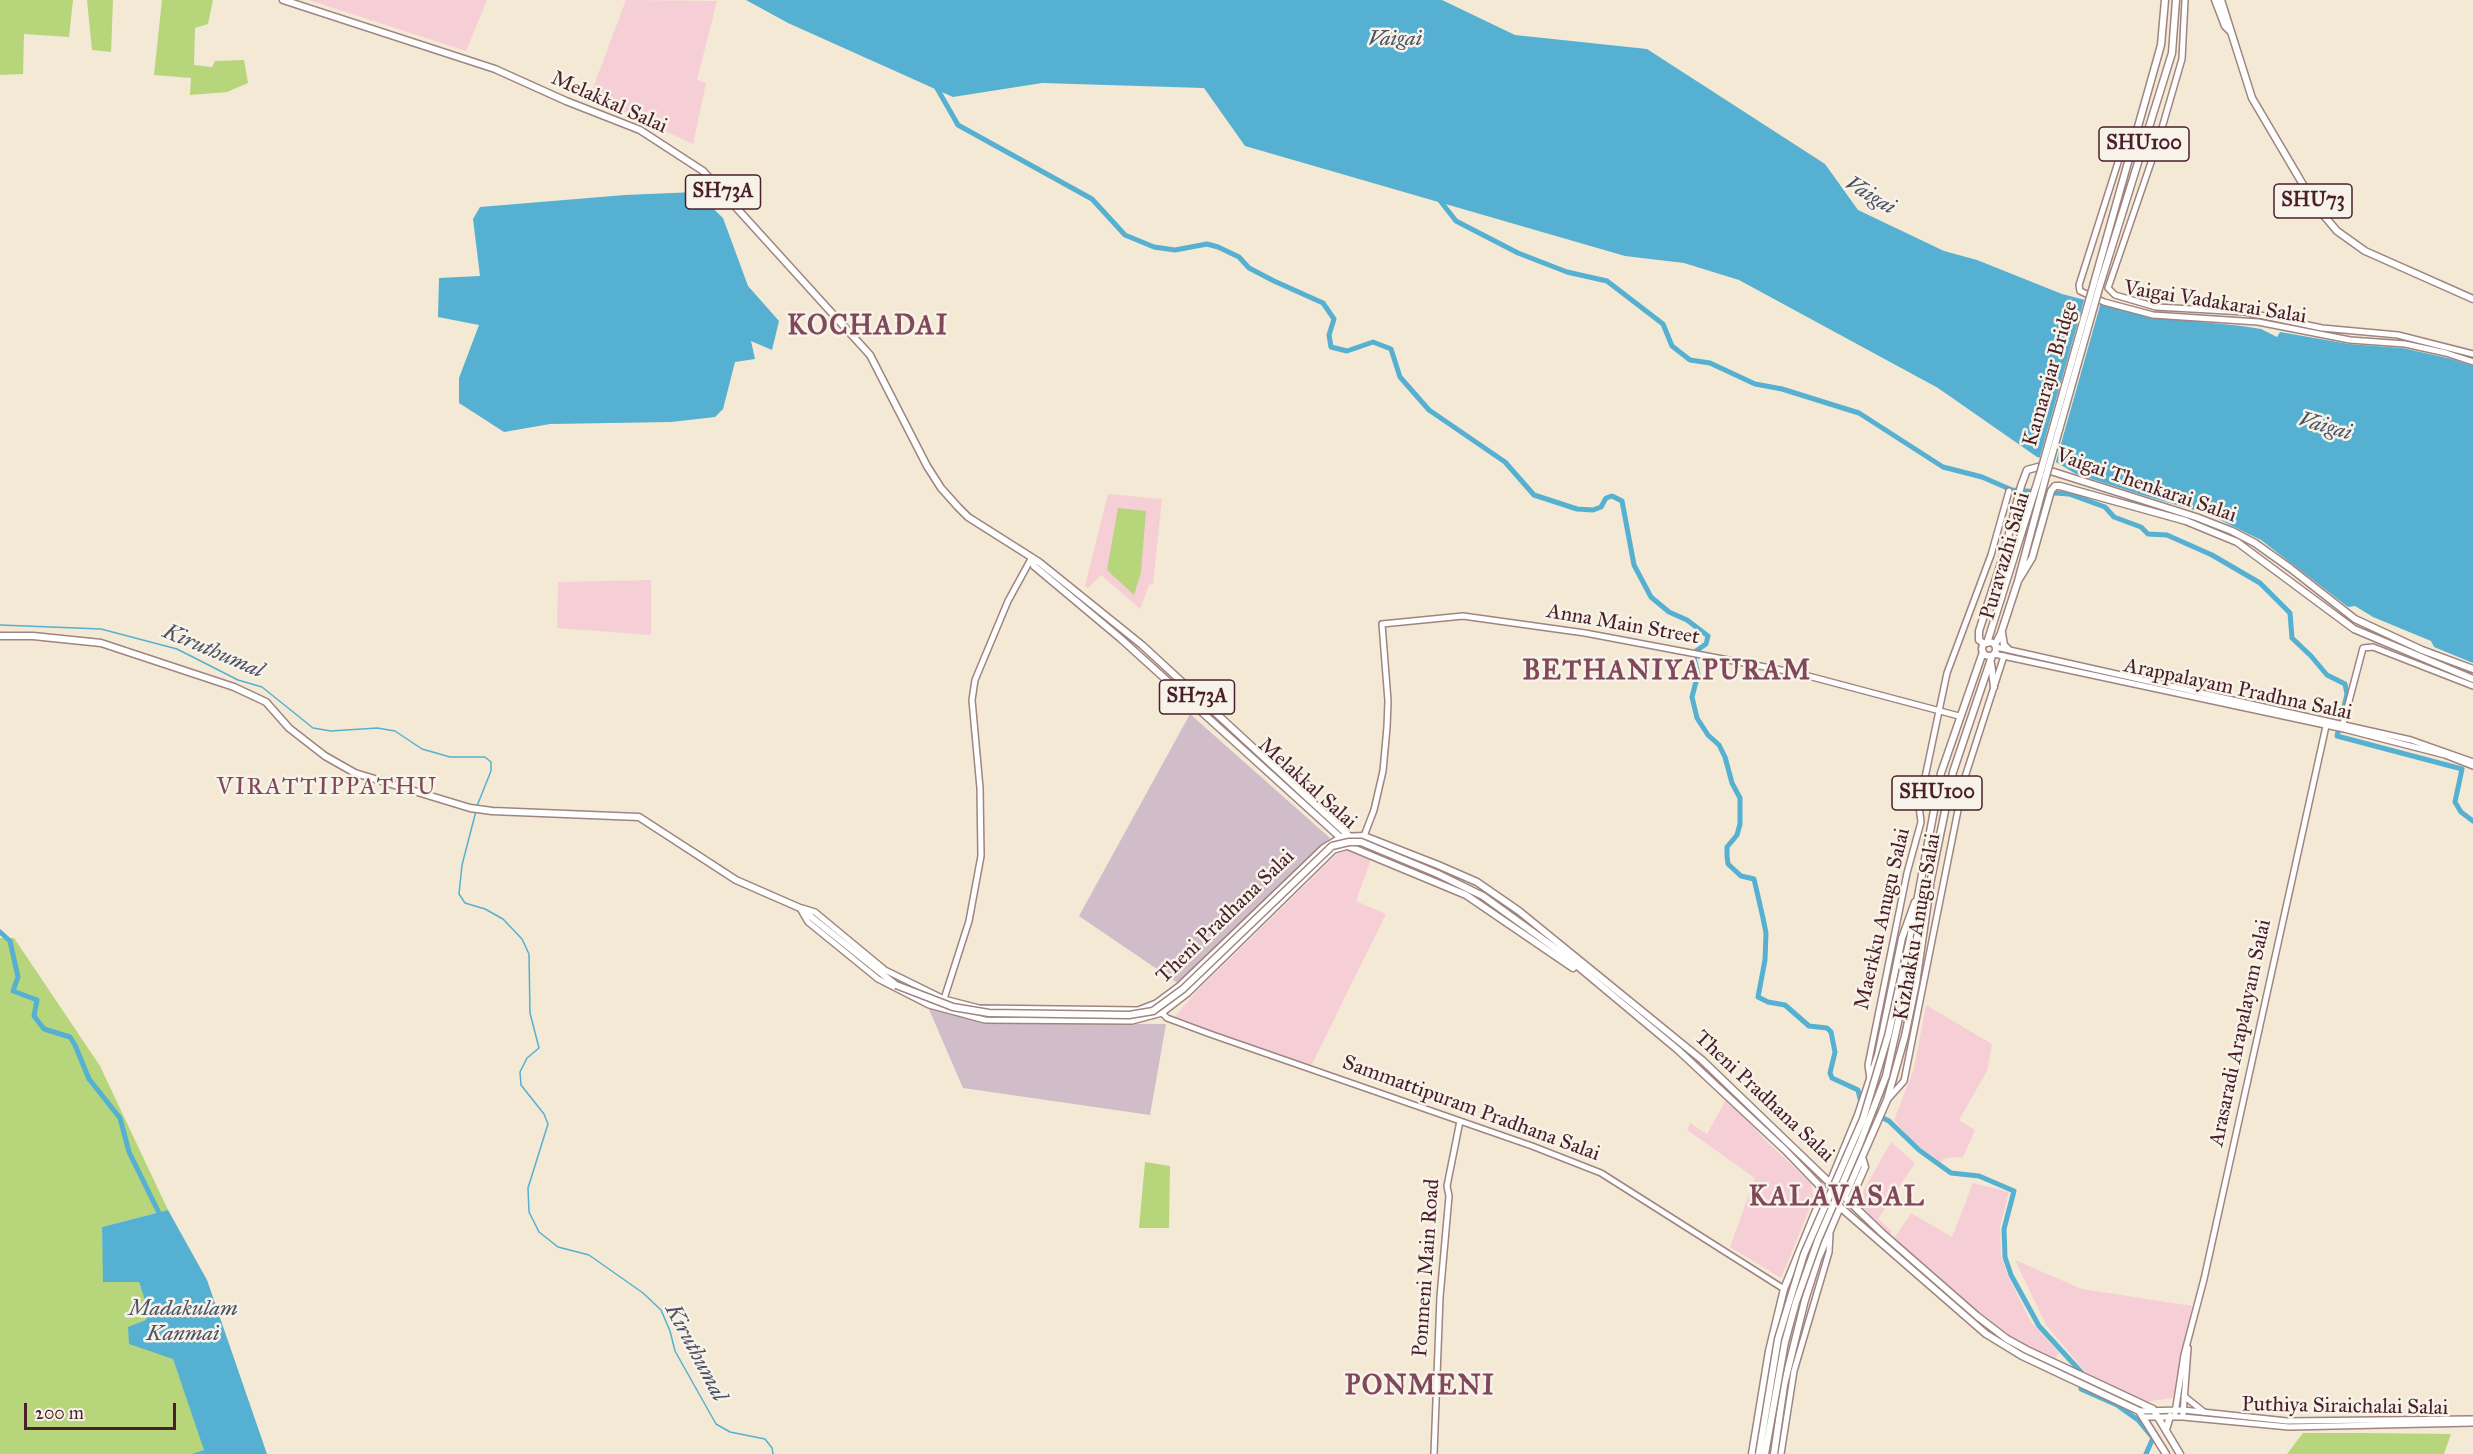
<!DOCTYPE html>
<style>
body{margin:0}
#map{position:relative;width:2473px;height:1454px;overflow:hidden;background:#f4e9d4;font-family:"IM FELL Great Primer",serif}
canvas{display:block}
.scale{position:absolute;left:24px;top:1403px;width:152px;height:27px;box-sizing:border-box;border:3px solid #4a1f2b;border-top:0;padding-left:8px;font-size:18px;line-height:21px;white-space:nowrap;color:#4a1f2b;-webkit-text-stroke:4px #f7f3e8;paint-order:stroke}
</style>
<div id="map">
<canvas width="2473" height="1454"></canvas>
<div class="scale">200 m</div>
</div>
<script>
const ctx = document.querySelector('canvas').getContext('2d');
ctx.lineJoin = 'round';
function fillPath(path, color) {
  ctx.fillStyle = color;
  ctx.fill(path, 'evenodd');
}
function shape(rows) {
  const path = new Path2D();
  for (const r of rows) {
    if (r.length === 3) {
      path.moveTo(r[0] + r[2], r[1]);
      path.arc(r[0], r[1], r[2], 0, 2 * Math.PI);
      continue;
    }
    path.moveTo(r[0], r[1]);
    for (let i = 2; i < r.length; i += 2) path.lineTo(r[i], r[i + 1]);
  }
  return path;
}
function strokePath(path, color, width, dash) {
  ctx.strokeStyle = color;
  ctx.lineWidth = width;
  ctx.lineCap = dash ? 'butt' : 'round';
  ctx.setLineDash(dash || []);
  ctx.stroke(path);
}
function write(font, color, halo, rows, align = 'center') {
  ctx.font = font + ' "IM FELL Great Primer",serif';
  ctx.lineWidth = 5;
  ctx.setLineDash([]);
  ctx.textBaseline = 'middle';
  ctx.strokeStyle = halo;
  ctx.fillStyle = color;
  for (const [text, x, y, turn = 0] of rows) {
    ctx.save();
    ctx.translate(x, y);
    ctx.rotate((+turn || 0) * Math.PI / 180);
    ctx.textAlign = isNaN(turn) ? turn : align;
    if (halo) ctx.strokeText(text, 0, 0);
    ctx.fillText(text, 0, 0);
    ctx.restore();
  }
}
fillPath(shape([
 [309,0,487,0,466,51],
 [626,0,717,1,697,80,706,83,693,144,590,96],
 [1108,494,1162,499,1153,584,1149,585,1140,609,1101,575,1088,588,1085,586],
 [651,580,651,635,557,628,558,582],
 [1348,850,1371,859,1356,901,1386,914,1310,1068,1174,1018,1195,993,1338,853],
 [1926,1005,1992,1044,1987,1071,1959,1120,1975,1130,1963,1157,1947,1158,1940,1162,1912,1141,1894,1120,1914,1069],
 [1727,1098,1767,1142,1811,1183,1814,1198,1781,1278,1730,1247,1755,1178,1687,1130,1690,1123,1707,1134],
 [1891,1142,1915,1163,1878,1219,1892,1231,1887,1237,1856,1204],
 [1973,1183,2009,1192,2000,1226,2001,1255,2008,1276,2031,1322,2059,1353,2054,1361,2010,1339,1893,1240,1911,1213,1952,1237],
 [2015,1260,2082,1289,2192,1306,2173,1398,2145,1402,2088,1375,2046,1325]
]), '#f6cfd6');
fillPath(shape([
 [1190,714,1330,838,1179,984,1079,916],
 [928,1007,985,1023,1166,1024,1150,1115,963,1088]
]), '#d1bdc9');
fillPath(shape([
 [0,0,73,0,69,37,24,34,23,74,0,75],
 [87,0,113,0,111,52,92,50],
 [162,0,213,0,208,24,195,28,194,65,212,67,215,61,244,60,248,83,227,92,190,95,191,78,154,75],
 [1118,508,1146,511,1141,572,1134,595,1107,570],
 [0,938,14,938,100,1066,168,1210,102,1227,104,1282,139,1282,148,1310,146,1321,128,1328,173,1359,205,1450,191,1454,0,1454],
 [1145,1162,1170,1166,1169,1228,1139,1228],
 [2303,1433,2362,1433,2451,1434,2444,1454,2287,1454]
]), '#b7d57b');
fillPath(shape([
 [746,0,1442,0,1515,35,1647,49,1825,164,1858,210,1944,251,1977,260,2062,294,2151,317,2242,326,2261,329,2277,337,2280,332,2349,344,2402,348,2448,358,2473,366,2473,663,2434,647,2431,641,2373,617,2355,606,2348,607,2261,540,2214,517,2215,513,2202,507,2194,510,2142,495,2076,474,2054,461,2037,457,1938,388,1739,280,1684,263,1625,256,1245,146,1204,88,1042,83,953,97,788,23],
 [696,192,723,218,748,286,779,321,772,350,751,341,755,359,735,362,723,409,715,417,671,422,550,424,504,432,459,403,459,378,479,325,438,317,439,278,480,276,473,219,480,207,625,195],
 [168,1210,207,1280,267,1454,191,1454,204,1450,173,1359,129,1344,128,1327,146,1320,148,1310,139,1282,103,1282,102,1227]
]), '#55b0d2');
fillPath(shape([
 [2085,297,2101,302,2055,465,2039,460]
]), '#f4e9d4');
strokePath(shape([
 [0,625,101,629,177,649,238,680,262,687,313,728,331,731,377,728,395,731,422,749,450,757,485,757,491,762,491,771,477,806],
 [476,811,462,865,459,894,465,903,485,909,503,919,522,939,529,954,530,1013,539,1048,527,1058,520,1072,521,1085,544,1114,548,1124,528,1188,529,1212,539,1232,558,1247,589,1255,643,1293,661,1310,670,1331,675,1351,716,1424,730,1432,765,1439,772,1448,773,1454]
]), '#55b0d2', 1.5);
strokePath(shape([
 [934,83,958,125,1092,199,1125,235,1154,247,1175,250,1207,244,1218,247,1239,257,1249,268,1274,281,1323,303,1334,319,1329,335,1331,347,1347,351,1373,342,1391,349,1400,377,1429,410,1505,462,1534,495,1577,509,1593,510,1601,507,1606,498,1612,496,1622,501,1634,565,1651,597,1669,612,1687,620,1708,636,1706,644,1696,651,1694,657,1698,674,1692,697,1697,718,1708,735,1719,745,1725,757,1732,783,1740,798,1740,824,1737,835,1727,847,1727,856,1728,864,1741,876,1754,879,1763,918,1766,933,1765,960,1758,997,1768,1002,1785,1005,1809,1026,1827,1028,1831,1032,1835,1052,1830,1073,1832,1078,1858,1090,1861,1103],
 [1438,198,1456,221,1518,253,1567,272,1607,281,1663,324,1672,346,1690,360,1710,363,1755,384,1782,389,1859,413,1943,467,1982,477,2012,490,2069,494,2105,507,2114,517,2141,527,2148,534,2167,535,2212,555,2260,583,2290,613,2292,638,2311,656,2327,675,2345,684,2347,694,2337,736,2462,769,2455,802,2461,812,2473,821],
 [0,932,10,941,18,977,13,991,37,1000,34,1016,44,1029,70,1037,75,1045,89,1079,120,1118,129,1152,161,1217],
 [1869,1111,1889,1121,1919,1150,1951,1173,1979,1176,2014,1191,2004,1229,2005,1257,2011,1275,2039,1326,2082,1373,2081,1389,2117,1405,2138,1420,2153,1438,2146,1454]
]), '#55b0d2', 5);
const tertiary = shape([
 [2157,145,2182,59,2185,0],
 [1364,836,1374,810,1383,771,1387,727,1388,701,1382,624,1463,616,1585,633,1797,673,1959,716],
 [944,999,969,921,981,856,980,788,972,700,975,680,1008,601,1031,559],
 [1162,1013,1167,1018,1210,1034,1532,1146,1601,1173,1784,1289],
 [1870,1079,1868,1065,1907,873,1921,822,1919,806,1947,673,1991,555,2009,491],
 [1888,1099,1904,1081,1964,780,2004,656],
 [2184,1396,2204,1412],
 [2175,1413,2184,1355,2204,1279,2326,726],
 [2183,1414,2188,1348],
 [1434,1454,1440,1297,1449,1196,1447,1186,1460,1121],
 [1781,1454,1794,1371,1829,1252,1830,1234]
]);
const secondary = shape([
 [2473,354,2398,335,2322,328,2245,312,2156,307,2115,295,2108,288,2157,145,2146,138,2127,134,2079,285,2080,291,2104,302,2153,315,2258,322,2350,340,2405,344,2446,353,2473,362],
 [1996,647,2411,740,2473,762],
 [1994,654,2344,729,2445,755,2473,766],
 [2343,724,2363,648,2373,647,2473,686],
 [802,908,815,912,885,970,944,999,979,1008,1138,1010,1156,1003,1179,986,1323,848,1341,837],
 [801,910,808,922,878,979,929,1005,985,1020,1132,1021,1162,1013,1188,993,1334,850,1348,846],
 [2139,1411,2183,1410,2287,1421,2473,1419],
 [2145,1417,2183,1417,2289,1427,2473,1423]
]);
const primary = shape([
 [283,0,495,69,566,101,640,130,703,171,870,355,927,466,941,488,958,507,968,517,1039,562,1142,645,1348,835,1348,846],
 [2215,0,2225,26,2230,31],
 [2221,0,2252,98,2315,205,2337,231,2365,251,2473,299],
 [2094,283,2161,45,2165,0],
 [2100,285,2172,53,2176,0],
 [1031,559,1034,566,1120,638,1342,839],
 [2018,581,2032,558,2051,491,2055,486,2060,486,2186,521,2237,542,2354,629,2473,679],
 [2002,633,2004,645,2008,649],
 [0,636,33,636,101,643,234,687,266,702,289,728,325,756,355,773,470,808,492,811,639,817,736,880,800,908,896,985],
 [1989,649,7],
 [1987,643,2040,474],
 [1984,644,1979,640,1979,631,2003,557,2021,486,2027,470,2038,467,2196,517,2232,531,2255,543,2290,568,2355,619,2422,650,2473,669],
 [1995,645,2001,633,2018,581,2046,476],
 [1991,663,1994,687],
 [1341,837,1364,836,1438,865,1477,882,1519,911,1702,1060,1882,1233,1977,1316,2007,1339,2027,1350,2153,1409,2180,1454],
 [1348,846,1466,895,1573,968],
 [1438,874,1483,896,1563,954,1678,1050,1785,1150,1840,1207,1986,1334,2022,1356,2139,1411,2166,1454],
 [1929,889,1953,772,1992,656],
 [1920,924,1925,905],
 [1910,939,1941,773,1983,652],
 [1830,1183,1858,1115,1878,1055,1902,938,1915,902],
 [1850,1201,1865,1167,1863,1160],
 [2166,1430,2170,1416],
 [1752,1454,1769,1351,1784,1289,1824,1191,1845,1196,1887,1100,1905,1036,1916,983,1930,887],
 [1774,1454,1784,1385,1805,1300,1818,1259,1840,1207,1838,1204]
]);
strokePath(tertiary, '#9f8480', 8);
strokePath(secondary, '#9f8480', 8);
strokePath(primary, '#9f8480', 9);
strokePath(tertiary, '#fff', 5);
strokePath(secondary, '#fff', 5);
strokePath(primary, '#fff', 6);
const primaryBridge = shape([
 [2040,474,2094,283],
 [2046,476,2100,285],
 [896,985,953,1007,989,1013,1129,1015,1153,1011,1183,989,1332,846,1349,842,1361,842,1438,874],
 [1759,1454,1778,1339,1791,1296,1804,1254,1863,1119,1888,1036,1910,939],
 [1765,1454,1785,1342,1796,1302,1818,1240,1860,1143,1886,1076,1920,924]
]);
strokePath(primaryBridge, '#9f8480', 9, []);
strokePath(primaryBridge, '#fff', 6);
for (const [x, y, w] of [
 [2144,144,90],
 [723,192,75],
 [2313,201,78],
 [1197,697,75],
 [1937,793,90]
]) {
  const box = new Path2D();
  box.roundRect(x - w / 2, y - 17, w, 34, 4.5);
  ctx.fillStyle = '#f7f3e8';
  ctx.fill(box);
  strokePath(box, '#4a1f2b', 1.5);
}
write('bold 20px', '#4a1f2b', null, [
 ["SHU100",2144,144],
 ["SH73A",723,192],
 ["SHU73",2313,201],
 ["SH73A",1197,697],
 ["SHU100",1937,793]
]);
write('21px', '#4a1f2b', '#f7f3e8', [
 ["Melakkal Salai",609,103,24],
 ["Vaigai Vadakarai Salai",2215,303,9],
 ["Kamarajar Bridge",2051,374,-74],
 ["Vaigai Thenkarai Salai",2146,486,19],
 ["Puravazhi Salai",2006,556,-74],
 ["Anna Main Street",1623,625,10],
 ["Arappalayam Pradhna Salai",2238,690,12],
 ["Melakkal Salai",1307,784,42],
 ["Theni Pradhana Salai",1226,917,-44],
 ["Maerkku Anugu Salai",1883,919,-77],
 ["Kizhakku Anugu Salai",1918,927,-80],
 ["Arasaradi Arapalayam Salai",2241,1033,-78],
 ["Theni Pradhana Salai",1764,1097,43],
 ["Sammattipuram Pradhana Salai",1471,1109,20],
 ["Ponmeni Main Road",1427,1268,-86],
 ["Puthiya Siraichalai Salai",2345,1407,1]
]);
write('italic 22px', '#4e5265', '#f7f3e8', [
 ["Vaigai",1395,40],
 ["Vaigai",1870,196,31],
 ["Vaigai",2325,427,16],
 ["Kiruthumal",213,652,23],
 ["Madakulam",183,1310],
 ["Kanmai",183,1335],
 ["Kiruthumal",695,1353,62]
]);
ctx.letterSpacing = '1.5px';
write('24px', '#80485a', '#f7f3e8', [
 ["VIRATTIPPATHU",327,788]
]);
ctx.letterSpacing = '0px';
ctx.letterSpacing = '1.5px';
write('bold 27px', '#80485a', '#f7f3e8', [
 ["KOCHADAI",868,327],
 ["BETHANIYAPURAM",1667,672],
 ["KALAVASAL",1837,1198],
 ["PONMENI",1420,1387]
]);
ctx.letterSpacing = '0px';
</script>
